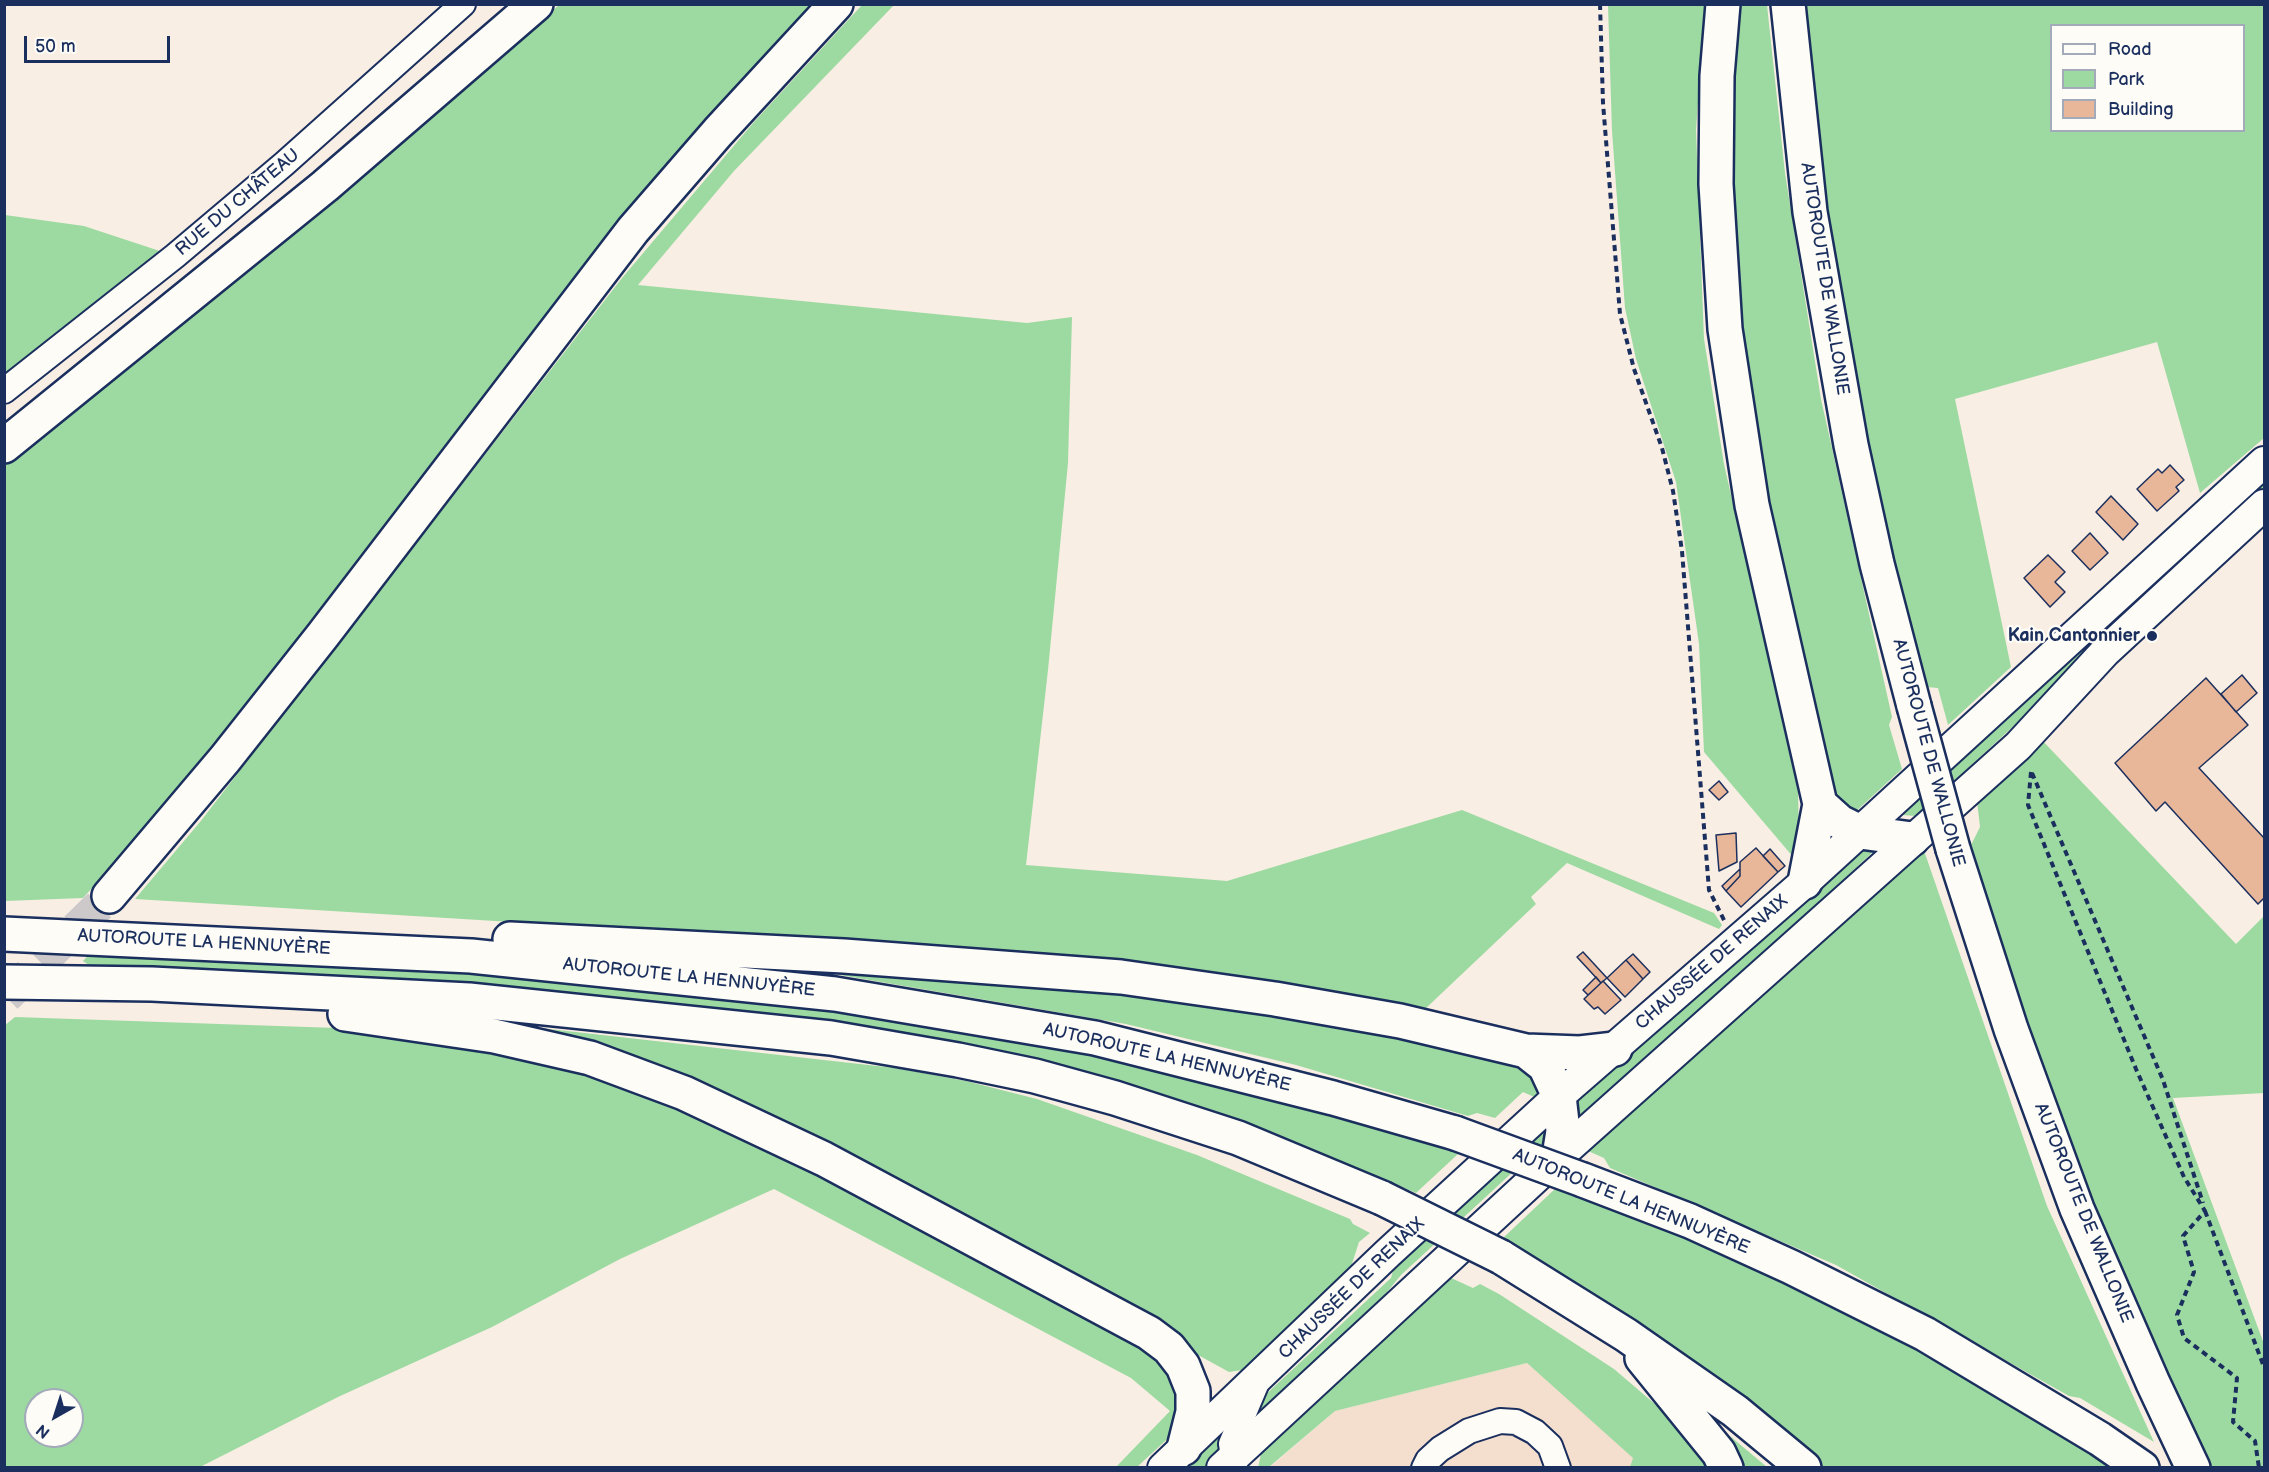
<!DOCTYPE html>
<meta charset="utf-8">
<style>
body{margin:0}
#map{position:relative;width:2269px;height:1472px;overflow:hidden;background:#f9eee4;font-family:"Balsamiq Sans",sans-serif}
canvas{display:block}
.frame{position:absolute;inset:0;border:6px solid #1b2f5e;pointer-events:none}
.legend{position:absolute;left:2050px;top:24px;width:195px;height:108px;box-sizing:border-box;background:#fdfcf7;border:2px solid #a3aaba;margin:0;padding:8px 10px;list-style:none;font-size:18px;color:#1b2f5e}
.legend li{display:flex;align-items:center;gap:12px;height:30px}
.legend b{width:30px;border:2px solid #a3aaba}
.north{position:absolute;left:24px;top:1388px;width:60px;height:60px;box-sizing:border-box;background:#fdfcf7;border:2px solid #a3aaba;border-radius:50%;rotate:219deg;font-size:16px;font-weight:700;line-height:24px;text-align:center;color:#1b2f5e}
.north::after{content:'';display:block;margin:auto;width:21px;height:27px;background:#1b2f5e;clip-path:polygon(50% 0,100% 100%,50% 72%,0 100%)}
.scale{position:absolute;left:24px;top:36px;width:146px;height:27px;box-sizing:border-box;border:3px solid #1b2f5e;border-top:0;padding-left:8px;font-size:18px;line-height:21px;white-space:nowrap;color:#1b2f5e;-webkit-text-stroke:4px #fdfcf7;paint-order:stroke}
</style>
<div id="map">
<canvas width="2269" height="1472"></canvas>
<div class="frame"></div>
<ul class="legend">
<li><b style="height:8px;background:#fdfcf7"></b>Road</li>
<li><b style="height:16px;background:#9ddaa1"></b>Park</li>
<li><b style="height:16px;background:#e8b799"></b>Building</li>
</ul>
<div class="north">N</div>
<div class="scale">50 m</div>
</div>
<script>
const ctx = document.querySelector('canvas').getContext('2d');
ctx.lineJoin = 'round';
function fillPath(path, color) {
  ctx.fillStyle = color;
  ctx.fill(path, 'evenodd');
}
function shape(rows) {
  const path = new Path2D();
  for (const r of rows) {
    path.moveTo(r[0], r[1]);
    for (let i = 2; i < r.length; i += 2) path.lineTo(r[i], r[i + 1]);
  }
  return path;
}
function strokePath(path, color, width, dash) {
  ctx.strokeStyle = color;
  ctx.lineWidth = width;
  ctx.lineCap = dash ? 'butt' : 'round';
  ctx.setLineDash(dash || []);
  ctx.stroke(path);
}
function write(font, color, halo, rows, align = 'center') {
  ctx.font = font + ' "Balsamiq Sans",sans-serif';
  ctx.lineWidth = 4.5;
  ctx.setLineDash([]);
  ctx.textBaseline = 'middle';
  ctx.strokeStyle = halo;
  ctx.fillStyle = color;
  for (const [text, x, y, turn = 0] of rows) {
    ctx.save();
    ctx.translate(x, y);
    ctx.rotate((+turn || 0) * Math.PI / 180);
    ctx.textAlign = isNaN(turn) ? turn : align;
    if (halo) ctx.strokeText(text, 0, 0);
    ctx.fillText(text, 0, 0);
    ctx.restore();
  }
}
fillPath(shape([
 [1527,1363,1634,1458,1630,1468,1269,1468,1335,1411]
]), '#f4dece');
fillPath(shape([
 [895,4,734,171,638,285,1027,323,1072,317,1068,463,1048,670,1026,865,1227,881,1462,810,1714,913,1722,925,1719,929,1567,863,1531,897,1536,904,1424,1010,1297,984,1118,959,135,899,200,822,622,278,754,122,862,5],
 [559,5,815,5,733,89,609,234,239,715,158,815,83,898,5,901,5,465,139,359,377,161],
 [1608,5,1705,5,1696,130,1704,339,1724,464,1798,792,1799,835,1794,858,1704,752,1699,644,1676,482,1636,359,1625,308,1612,131],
 [1734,5,1767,5,1785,173,1821,399,1892,717,1889,725,1902,769,1854,813,1825,786,1746,401,1725,104],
 [1804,5,2264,5,2264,438,2200,493,2157,342,1955,399,2011,667,1948,725,1938,688,1926,687,1883,529,1838,298,1812,91],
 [2052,26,2244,26,2244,130,2052,130],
 [5,215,84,226,175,256,5,391],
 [2264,472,2264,495,1916,816,1889,814],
 [2039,737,2236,944,2264,916,2264,1093,2173,1098,2264,1344,2264,1467,2210,1467,2144,1339,2072,1154,2019,1003,1970,847,1980,827,1976,793],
 [1921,842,2047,1206,2154,1442,2080,1398,2069,1396,1836,1265,1610,1168,1604,1158,1588,1151],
 [1854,845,1875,850,1569,1135,1568,1102],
 [95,948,552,973,888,1012,1158,1063,1441,1146,1458,1154,1416,1193,1397,1185,1391,1189,1044,1067,97,971,83,961],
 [719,960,1163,989,1524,1060,1547,1091,1539,1099,1523,1092,1495,1118,1477,1113,1468,1116,1296,1065,1126,1024,840,975],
 [15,1017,337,1028,559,1066,645,1093,767,1145,1170,1363,1183,1386,1176,1431,1137,1467,1116,1467,1170,1411,1131,1378,774,1189,620,1259,492,1327,338,1397,200,1467,5,1467,4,1026],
 [36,1400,72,1400,72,1436,36,1436],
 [469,1020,895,1068,966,1081,1037,1099,1197,1155,1350,1219,1353,1224,1370,1233,1359,1242,1349,1273,1242,1370,1229,1372,815,1144],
 [1549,1129,1547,1138,1540,1147,1401,1275,1359,1326,1243,1435,1263,1397,1391,1278,1394,1267,1536,1133],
 [1556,1188,1679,1229,1971,1371,2100,1457,2110,1467,1819,1467,1515,1254,1513,1245,1503,1238],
 [1449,1277,1473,1288,1480,1284,1499,1294,1614,1369,1683,1428,1712,1421,1767,1467,1630,1467,1633,1458,1527,1363,1335,1411,1269,1467,1258,1468,1261,1454],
 [1232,1425,1222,1451,1205,1467,1185,1468]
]), '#9ddaa1');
const building = shape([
 [2170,465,2184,480,2176,487,2179,491,2157,511,2137,489,2158,469,2162,473,2170,465],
 [2111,496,2138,524,2123,540,2096,512,2111,496],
 [2090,533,2108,553,2090,570,2072,551,2090,533],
 [2048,555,2065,572,2055,582,2065,592,2050,607,2024,578,2048,555],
 [2242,675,2257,693,2236,712,2221,694,2242,675],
 [2206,678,2248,725,2199,768,2264,838,2264,898,2258,904,2165,802,2156,811,2115,763,2206,678],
 [1719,781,1728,792,1719,800,1709,790,1719,781],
 [1736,833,1737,862,1719,871,1716,835,1736,833],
 [1756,848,1778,872,1741,907,1726,891,1740,876,1740,862,1756,848],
 [1770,849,1785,866,1778,872,1763,856,1770,849],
 [1740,869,1740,876,1726,891,1722,886,1740,869],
 [1583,952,1607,978,1601,983,1577,957,1583,952],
 [1633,954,1650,972,1643,979,1626,960,1633,954],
 [1626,960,1643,979,1625,997,1607,978,1626,960],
 [1596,977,1601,983,1588,995,1583,990,1596,977],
 [1603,981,1621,1000,1605,1014,1598,1007,1594,1009,1584,999,1603,981]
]);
fillPath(building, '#e8b799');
strokePath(building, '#1b2f5e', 1.5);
strokePath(shape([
 [6,997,109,896]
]), '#cdc8c9', 33, [33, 16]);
const minor = shape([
 [4,391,175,256,284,164,463,4],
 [1235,1468,1231,1444,1258,1380],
 [1424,1468,1428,1460,1440,1449,1469,1431,1500,1421,1516,1422,1535,1432,1550,1446,1558,1468]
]);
const major = shape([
 [1163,1468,1388,1253,1559,1096,1805,882,2264,462],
 [1222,1468,1559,1156,2018,746,2105,652,2264,505]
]);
const highway = shape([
 [1723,4,1717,76,1716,184,1725,329,1752,505,1820,804,1805,882],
 [1788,4,1810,212,1851,445,1877,564,1914,706],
 [4,446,325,186,536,4],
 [1820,804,1840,822,1860,832,1912,839],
 [1953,849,2011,1029,2077,1209,2153,1383,2193,1468],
 [109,896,225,759,323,635,633,230,718,132,836,4],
 [4,934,471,956,835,994,1095,1038,1333,1098,1455,1133],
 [510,939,844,956,1121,977,1275,999,1400,1021,1526,1051,1580,1053,1615,1049],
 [4,982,152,984,469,1000,831,1038,958,1060,1035,1076,1115,1098,1238,1138,1382,1198],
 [345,1014,494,1036,590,1058,684,1093,824,1159,1149,1333,1169,1348,1183,1366,1193,1391,1193,1412,1184,1448],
 [1526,1051,1545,1066,1559,1096,1563,1131,1559,1156],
 [1583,1180,1690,1221,1791,1267,1925,1334,2100,1439,2142,1468],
 [1501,1257,1626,1335,1735,1411,1804,1468],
 [1642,1358,1719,1453,1726,1468]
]);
strokePath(minor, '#1b2f5e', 28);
strokePath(major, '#1b2f5e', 34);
strokePath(highway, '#1b2f5e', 38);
strokePath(shape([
 [1600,4,1603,103,1620,314,1634,369,1662,448,1673,491,1682,551,1709,890,1725,922],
 [2031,772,2028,805,2136,1069,2184,1177,2205,1211,2183,1236,2194,1272,2177,1315,2184,1338,2237,1378,2233,1422,2255,1441,2259,1468],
 [2032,773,2163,1080,2203,1203],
 [2205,1211,2264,1367]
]), '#1b2f5e', 4, [6, 4.5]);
strokePath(minor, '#fdfcf7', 24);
strokePath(major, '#fdfcf7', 30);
strokePath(highway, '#fdfcf7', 33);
const highwayBridge = shape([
 [1914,706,1953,849],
 [1455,1133,1583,1180],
 [1382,1198,1501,1257]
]);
strokePath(highwayBridge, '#1b2f5e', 38, []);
strokePath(highwayBridge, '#fdfcf7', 33);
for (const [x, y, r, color] of [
 [2152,636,6,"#1b2f5e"]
]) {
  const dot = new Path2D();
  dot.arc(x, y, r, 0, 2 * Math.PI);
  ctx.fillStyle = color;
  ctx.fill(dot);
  strokePath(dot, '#fdfcf7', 2);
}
write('18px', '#1b2f5e', '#fdfcf7', [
 ["RUE DU CHÂTEAU",238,203,-40],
 ["AUTOROUTE DE WALLONIE",1824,279,81],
 ["AUTOROUTE DE WALLONIE",1928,753,75],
 ["AUTOROUTE LA HENNUYÈRE",204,943,3],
 ["CHAUSSÉE DE RENAIX",1712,963,-41],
 ["AUTOROUTE LA HENNUYÈRE",689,978,6],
 ["AUTOROUTE LA HENNUYÈRE",1167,1058,13],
 ["AUTOROUTE LA HENNUYÈRE",1631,1202,22],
 ["AUTOROUTE DE WALLONIE",2083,1213,68],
 ["CHAUSSÉE DE RENAIX",1352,1289,-44]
]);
write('bold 18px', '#1b2f5e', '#fdfcf7', [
 ["Kain Cantonnier",2140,636]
], 'right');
</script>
